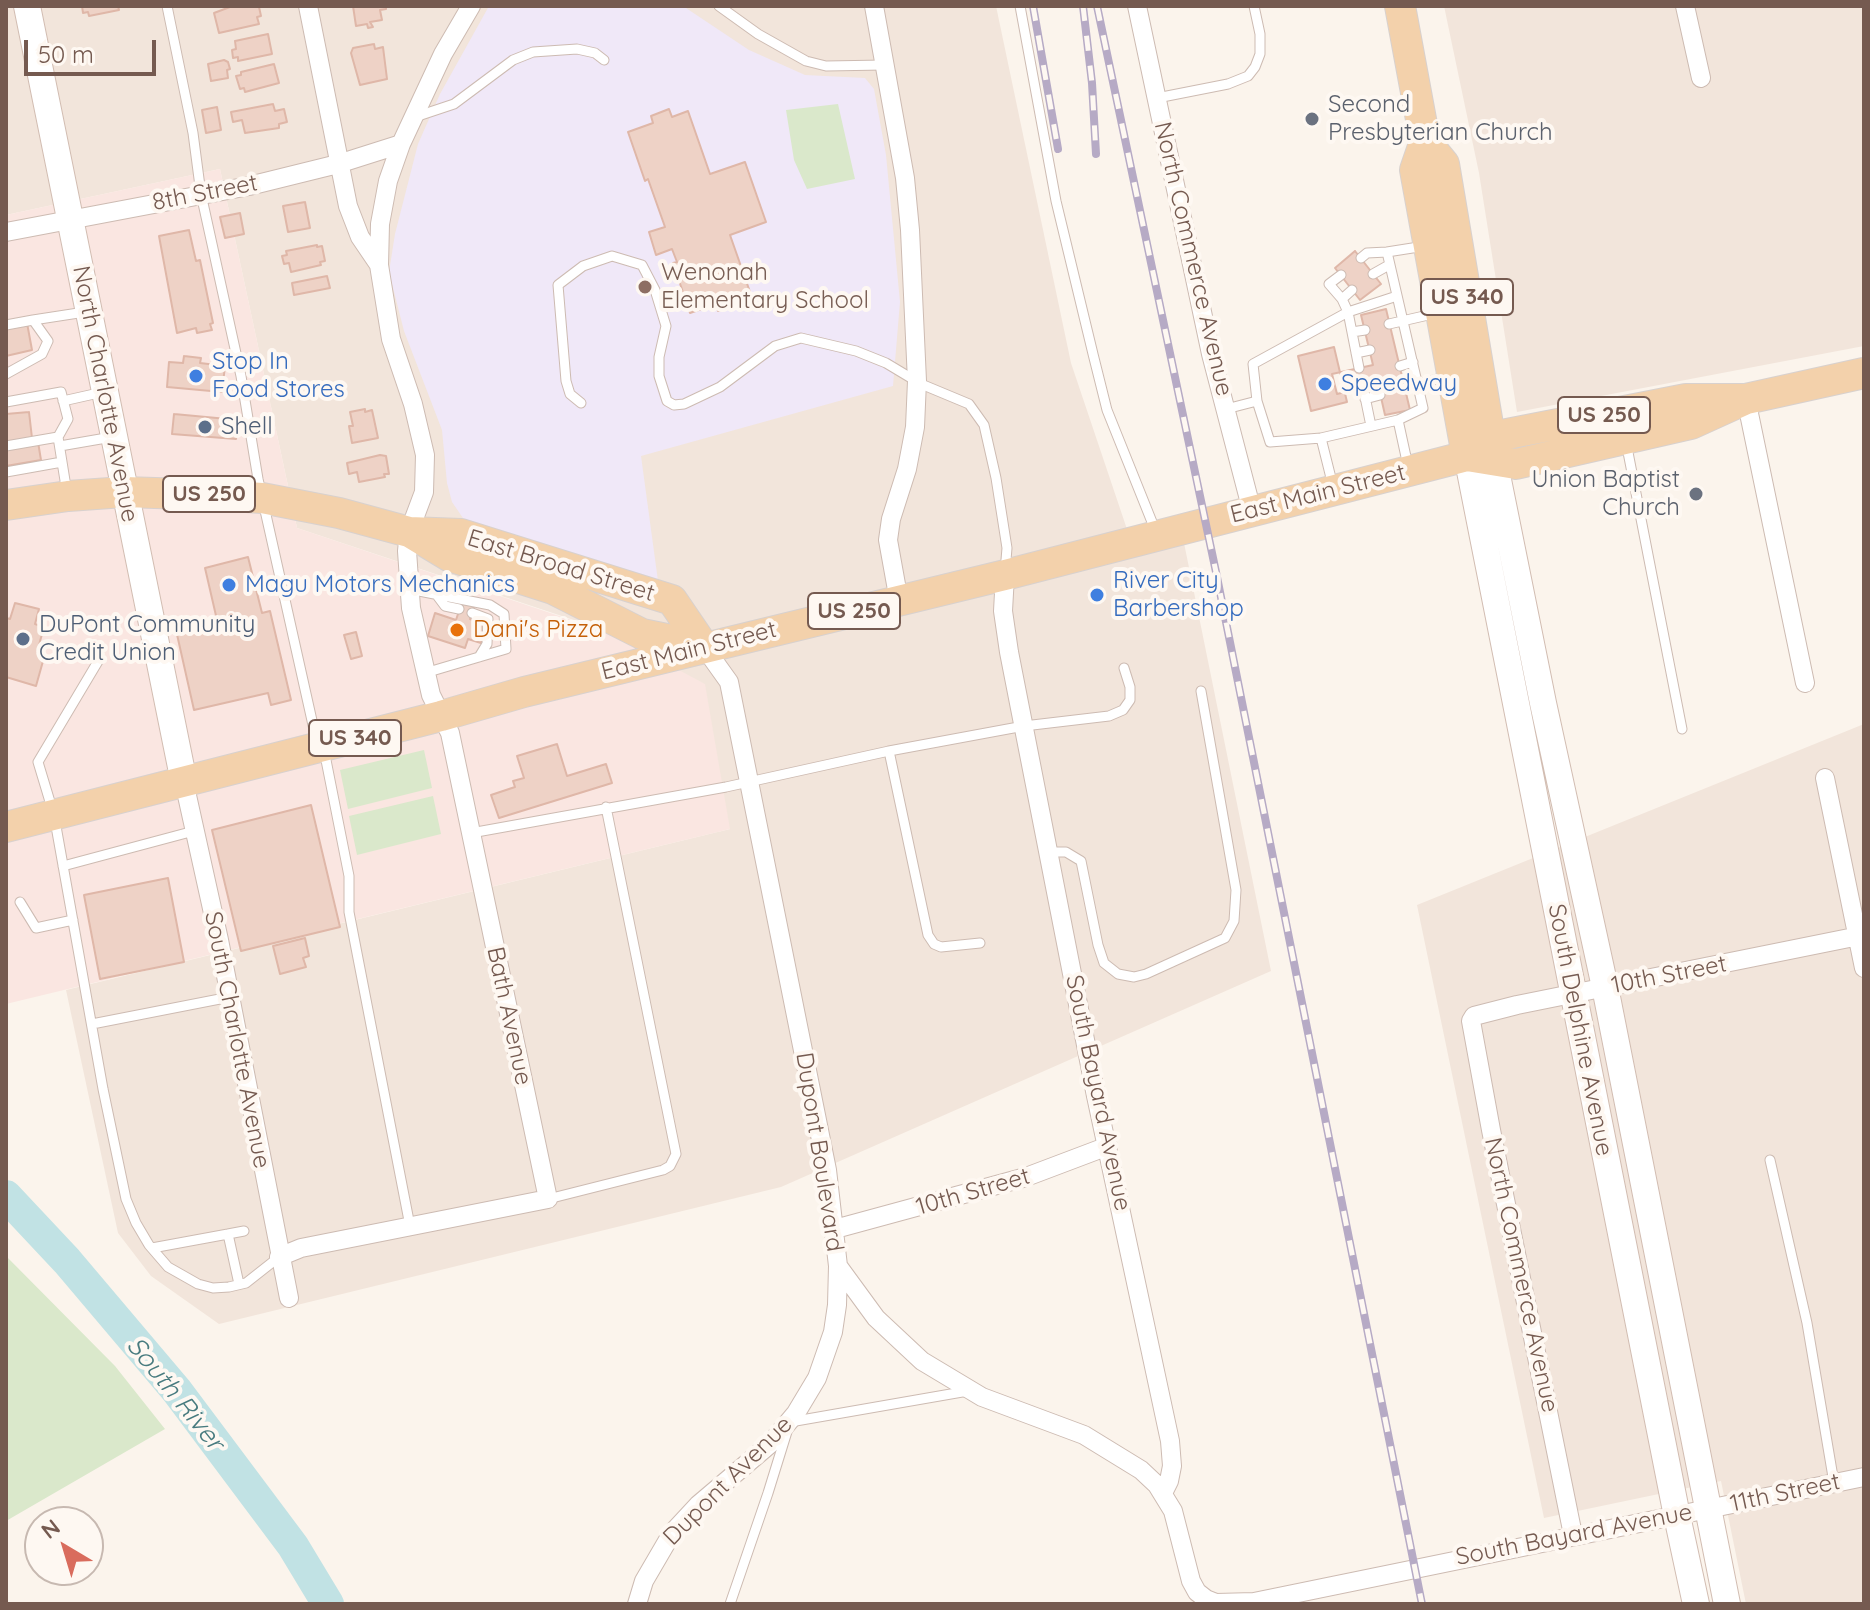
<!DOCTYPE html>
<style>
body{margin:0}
#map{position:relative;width:1870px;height:1610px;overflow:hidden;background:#fbf4ec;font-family:Quicksand,sans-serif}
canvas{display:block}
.frame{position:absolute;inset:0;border:8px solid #755a50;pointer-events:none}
.north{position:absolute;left:24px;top:1506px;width:80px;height:80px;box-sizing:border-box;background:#fef8f2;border:2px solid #c7b9b1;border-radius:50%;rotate:322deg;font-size:22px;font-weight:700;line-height:32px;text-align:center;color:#755a50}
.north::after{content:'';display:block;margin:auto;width:28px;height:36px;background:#d96c5d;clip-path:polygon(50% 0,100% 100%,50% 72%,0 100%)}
.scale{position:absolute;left:24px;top:40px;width:132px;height:36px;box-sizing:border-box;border:4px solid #755a50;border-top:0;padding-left:10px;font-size:24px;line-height:28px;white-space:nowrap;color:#755a50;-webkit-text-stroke:6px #fef8f2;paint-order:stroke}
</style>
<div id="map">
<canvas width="1870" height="1610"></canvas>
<div class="frame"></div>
<div class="north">N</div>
<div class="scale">50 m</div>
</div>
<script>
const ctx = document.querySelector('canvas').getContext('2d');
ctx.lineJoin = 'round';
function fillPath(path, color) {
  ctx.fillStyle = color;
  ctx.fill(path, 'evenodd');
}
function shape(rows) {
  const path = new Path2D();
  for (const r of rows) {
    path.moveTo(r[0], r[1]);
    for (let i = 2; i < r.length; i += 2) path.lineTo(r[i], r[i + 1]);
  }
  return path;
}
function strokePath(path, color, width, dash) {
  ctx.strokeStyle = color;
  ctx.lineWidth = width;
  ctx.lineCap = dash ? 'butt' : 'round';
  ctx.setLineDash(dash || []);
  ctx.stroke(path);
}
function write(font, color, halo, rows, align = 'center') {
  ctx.font = font + ' Quicksand,sans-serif';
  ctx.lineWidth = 8;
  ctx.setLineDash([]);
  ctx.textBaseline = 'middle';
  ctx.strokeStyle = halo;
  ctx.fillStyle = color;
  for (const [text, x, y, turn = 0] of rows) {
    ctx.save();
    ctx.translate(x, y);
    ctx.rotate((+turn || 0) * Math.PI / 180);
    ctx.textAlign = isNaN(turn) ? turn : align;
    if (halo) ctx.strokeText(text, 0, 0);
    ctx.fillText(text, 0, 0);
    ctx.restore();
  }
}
fillPath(shape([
 [6,6,996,6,1071,363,1135,553,1184,543,1271,971,781,1187,219,1324,151,1276,118,1233,66,990,730,829,610,632,297,528,220,169,6,215],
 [1444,6,1864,6,1864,346,1517,412,1479,173],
 [1864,724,1864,1604,1746,1604,1721,1481,1544,1518,1417,905]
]), '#f2e5db');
fillPath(shape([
 [220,169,297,528,610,633,705,684,730,829,6,1004,6,215]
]), '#fae6e1');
fillPath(shape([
 [489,6,683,6,749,50,805,75,865,78,874,89,886,155,900,302,893,386,641,456,658,581,465,521,452,502,447,483,442,430,404,331,389,272,395,234,418,144,440,94]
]), '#f0e8f8');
fillPath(shape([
 [838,104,855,179,807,189,794,160,786,110],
 [424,750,432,788,348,809,340,770],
 [433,796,441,834,357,855,349,816],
 [6,1256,115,1366,165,1429,6,1521]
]), '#dae8cb');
strokePath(shape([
 [6,1196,67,1261,177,1391,293,1546,328,1604]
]), '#c1e2e4', 32);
const building = shape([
 [82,6,118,6,119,10,89,16,88,12,83,13,82,6],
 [353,6,386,6,386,9,380,10,382,20,370,22,373,27,368,28,367,24,356,26,353,6],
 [230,7,259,7,261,16,257,17,259,24,219,33,214,13,230,7],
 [268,34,272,54,238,61,238,57,233,58,232,50,236,49,235,41,268,34],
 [374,44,375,49,383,47,387,79,360,85,351,53,353,48,374,44],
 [224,60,228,62,230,69,227,70,228,78,211,81,208,64,224,60],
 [274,64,279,83,245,92,244,88,240,89,236,76,241,75,241,72,274,64],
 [273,104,275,111,284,109,287,122,279,124,279,128,245,133,242,120,233,122,231,112,273,104],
 [217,107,221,130,206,133,202,110,217,107],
 [669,109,672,117,688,111,710,174,745,162,766,222,730,235,750,292,735,298,737,304,718,311,716,304,690,313,673,263,677,262,672,249,656,255,649,232,665,227,648,179,645,181,628,132,653,123,651,116,669,109],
 [305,202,310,228,288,232,283,206,305,202],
 [240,213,244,234,225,238,220,217,240,213],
 [189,230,196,261,200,260,213,323,210,324,212,330,197,333,196,328,177,333,159,236,189,230],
 [317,245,317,247,322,246,325,261,320,262,321,265,291,272,289,263,284,264,282,256,287,255,286,251,317,245],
 [1355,251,1381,284,1360,300,1335,268,1355,251],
 [327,276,330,288,294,295,292,283,327,276],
 [1386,309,1410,410,1385,415,1378,384,1337,394,1332,374,1373,365,1361,315,1386,309],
 [27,323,32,350,6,356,6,328,27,323],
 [1334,347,1347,402,1311,411,1298,356,1334,347],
 [184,356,201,358,200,363,225,366,222,392,167,387,169,362,183,363,184,356],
 [365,409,365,412,372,410,378,438,352,443,349,426,353,426,350,412,365,409],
 [29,412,32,438,6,442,6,414,29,412],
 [174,414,238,420,236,439,172,434,174,414],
 [38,442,41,460,6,466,6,448,38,442],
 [380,455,386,456,389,474,384,474,385,477,359,482,357,472,349,474,347,463,380,455],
 [248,557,262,613,270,611,291,700,271,705,268,693,194,710,176,630,217,620,205,568,248,557],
 [462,602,474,606,470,619,487,625,481,643,468,639,465,648,428,636,435,613,456,620,462,602],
 [15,603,39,609,35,624,44,627,37,652,45,654,36,686,6,677,6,618,10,619,15,603],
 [356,632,362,656,351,659,344,635,356,632],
 [557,744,567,776,606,764,612,783,499,818,491,795,515,787,513,781,524,778,517,756,557,744],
 [311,805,340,927,241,951,212,830,311,805],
 [168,878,184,962,100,979,84,895,168,878],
 [305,938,309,956,303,958,306,967,280,974,273,946,305,938]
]);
fillPath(building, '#eed2c6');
strokePath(building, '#dfb7a8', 2);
const lane = shape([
 [167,6,193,133,201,194,241,376,258,479,317,743],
 [719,6,758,34,806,61,826,66,884,65],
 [1020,6,1056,201,1093,354,1107,410,1156,532],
 [1157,98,1228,84,1248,76,1255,67,1260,54,1260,34,1254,6],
 [415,117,454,104,513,60,533,52,577,49,595,53,604,60],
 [1361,258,1367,253,1387,252],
 [1373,274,1389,265],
 [1341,275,1329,284,1342,299,1348,312,1397,296],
 [1342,299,1352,290],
 [33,320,85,312],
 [1389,324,1437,313],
 [6,325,33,320,48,341,42,354,6,374],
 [1352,332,1365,330],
 [1356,353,1370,350],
 [1400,366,1413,362],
 [1363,387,1371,426],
 [1405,388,1448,376],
 [1365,399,1380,395],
 [63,401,103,392],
 [1257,401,1253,364,1348,312,1359,368],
 [6,402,61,392,68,419,58,437],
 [581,403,570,394,566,381,558,285,583,266,612,256,642,265,655,290,666,326,659,357,659,376,667,401,674,405,684,404,720,387,775,346,801,338,856,351,886,363,921,384,969,404,984,425,996,478,1007,548,1005,572],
 [1226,409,1257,401,1270,442,1321,438],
 [1626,442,1682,729],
 [6,446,58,437,67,493],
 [60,446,112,437],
 [1408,466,1398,420,1423,408,1387,252,1425,246],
 [6,472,62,462],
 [1333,486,1321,438,1398,420],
 [409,589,490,605,504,614,506,649,425,673],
 [436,594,445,606,459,609],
 [472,613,488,619,487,644,479,657],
 [100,658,38,762,54,815,103,1089,126,1199,136,1223,149,1245,168,1267,198,1284,213,1288,229,1287,246,1283,279,1257],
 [324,750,349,876,349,912,410,1226],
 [889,751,928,935,934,944,941,947,980,943],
 [471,833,726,787,889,751,1024,726,1109,716,1123,710,1130,700,1130,687,1124,668],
 [1049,852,1066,852,1081,861,1098,945,1104,963,1118,974,1134,977,1146,974,1225,938,1234,921,1236,890,1201,691],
 [63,866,194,831],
 [20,902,36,928,73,920],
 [92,1024,230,997],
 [1770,1160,1807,1323,1834,1483],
 [548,1199,663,1170,670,1166,676,1154,606,807],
 [228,1234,244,1231],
 [152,1248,228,1234,239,1284],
 [730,1604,768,1493,790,1422,968,1391]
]);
const street = shape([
 [874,6,905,178,910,230,917,381,915,427,907,469,891,519,888,540,899,601],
 [1137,6,1211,354,1252,511],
 [1685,6,1701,78],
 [6,232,249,186,338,164,401,144],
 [379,265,380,224,388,181,401,144,443,54,471,6],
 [1746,399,1805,683],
 [1005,575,1003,611,1009,652,1096,1096,1170,1441,1172,1466,1169,1481,1163,1493],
 [704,647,729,682,827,1170,838,1266,876,1318,922,1361,982,1397,1084,1435,1141,1470,1157,1485,1173,1511,1191,1581,1197,1592,1206,1599,1216,1603,1254,1602,1864,1477],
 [1825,778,1864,968],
 [184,782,219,940,289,1298],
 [835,1229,1026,1177,1108,1146],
 [279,1257,301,1248,548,1199,450,733,431,695,411,608,407,551,409,532,424,492,425,455,413,404,391,339,379,265,360,237,348,206,308,6],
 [1573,1535,1491,1130,1471,1021,1474,1016,1517,1005,1864,935],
 [637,1604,644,1581,672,1533,698,1505,770,1444,796,1413,817,1378,833,1332,837,1305,838,1266]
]);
const secondary = shape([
 [27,6,184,782],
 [1467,456,1677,1516,1696,1604],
 [1494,460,1543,703,1605,987,1727,1604]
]);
const primary = shape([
 [1400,6,1425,141,1415,170,1467,456],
 [1425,141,1444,164,1494,460],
 [1467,456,1516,464,1691,424,1746,399,1864,373],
 [6,505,68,496,124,492,217,495,262,498,339,513,409,532,461,534,672,600,704,647],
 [411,533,449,556,553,589,642,634,696,645],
 [6,827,441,716,524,692,1005,575,1467,456,1507,434,1686,399,1746,399]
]);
strokePath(lane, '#cdbbb2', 11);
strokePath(street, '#cdbbb2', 20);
strokePath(secondary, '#d2bdb2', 28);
strokePath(primary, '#d8d1ce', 32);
strokePath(lane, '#fff', 9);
strokePath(street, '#fff', 18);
strokePath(secondary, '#fff', 26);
strokePath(primary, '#f3d1ab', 30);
const rail = shape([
 [1033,6,1058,149],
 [1083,6,1092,83,1096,154],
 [1097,6,1216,572,1422,1604]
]);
strokePath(rail, '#b6aac5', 8);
strokePath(rail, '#fef8f2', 5, [15]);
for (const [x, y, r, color] of [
 [1312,119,8,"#6b7280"],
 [645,287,8,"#8d6e63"],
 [196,376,8,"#3f7fe0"],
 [1325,384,8,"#3f7fe0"],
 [205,427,8,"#5c6f8a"],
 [1696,494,8,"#6b7280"],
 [229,585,8,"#3f7fe0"],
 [1097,595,8,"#3f7fe0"],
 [457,630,8,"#e8710a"],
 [23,639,8,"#5c6f8a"]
]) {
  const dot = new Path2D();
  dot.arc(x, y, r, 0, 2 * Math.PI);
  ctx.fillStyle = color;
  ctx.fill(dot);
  strokePath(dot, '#fef8f2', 3);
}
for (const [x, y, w] of [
 [1467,297,92],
 [1604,415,92],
 [209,494,92],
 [854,611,92],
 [355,738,92]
]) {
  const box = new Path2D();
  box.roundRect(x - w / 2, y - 18, w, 36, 6);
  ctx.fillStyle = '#fef8f2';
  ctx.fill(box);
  strokePath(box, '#755a50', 2);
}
write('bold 22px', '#755a50', null, [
 ["US 340",1467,297],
 ["US 250",1604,415],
 ["US 250",209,494],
 ["US 250",854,611],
 ["US 340",355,738]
]);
write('24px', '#5b616d', '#fef8f2', [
 ["Second",1328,105],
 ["Presbyterian Church",1328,133],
 ["Union Baptist",1680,480,"right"],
 ["Church",1680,508,"right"]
], 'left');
write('24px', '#755a50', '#fef8f2', [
 ["8th Street",205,193,-11],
 ["North Commerce Avenue",1193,259,77],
 ["North Charlotte Avenue",105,394,79],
 ["East Main Street",1318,494,-14],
 ["East Broad Street",561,566,17],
 ["East Main Street",689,651,-14],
 ["10th Street",1669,975,-11],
 ["Bath Avenue",509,1016,78],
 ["South Delphine Avenue",1580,1030,79],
 ["South Charlotte Avenue",237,1040,79],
 ["South Bayard Avenue",1098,1093,78],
 ["Dupont Boulevard",819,1152,81],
 ["10th Street",973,1192,-16],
 ["North Commerce Avenue",1521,1275,78],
 ["Dupont Avenue",728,1481,-45],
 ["11th Street",1785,1493,-12],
 ["South Bayard Avenue",1574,1535,-11]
]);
write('24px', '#785e54', '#fef8f2', [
 ["Wenonah",661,273],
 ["Elementary School",661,301]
], 'left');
write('24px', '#366cbe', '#fef8f2', [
 ["Stop In",212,362],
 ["Food Stores",212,390],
 ["Speedway",1341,384],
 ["River City",1113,581],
 ["Barbershop",1113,609],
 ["Magu Motors Mechanics",245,585]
], 'left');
write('24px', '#4e5e75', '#fef8f2', [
 ["Shell",221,427],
 ["DuPont Community",39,625],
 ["Credit Union",39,653]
], 'left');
write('24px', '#c56008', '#fef8f2', [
 ["Dani's Pizza",473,630]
], 'left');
write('italic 26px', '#487b7f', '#fef8f2', [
 ["South River",175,1394,51]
]);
</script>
